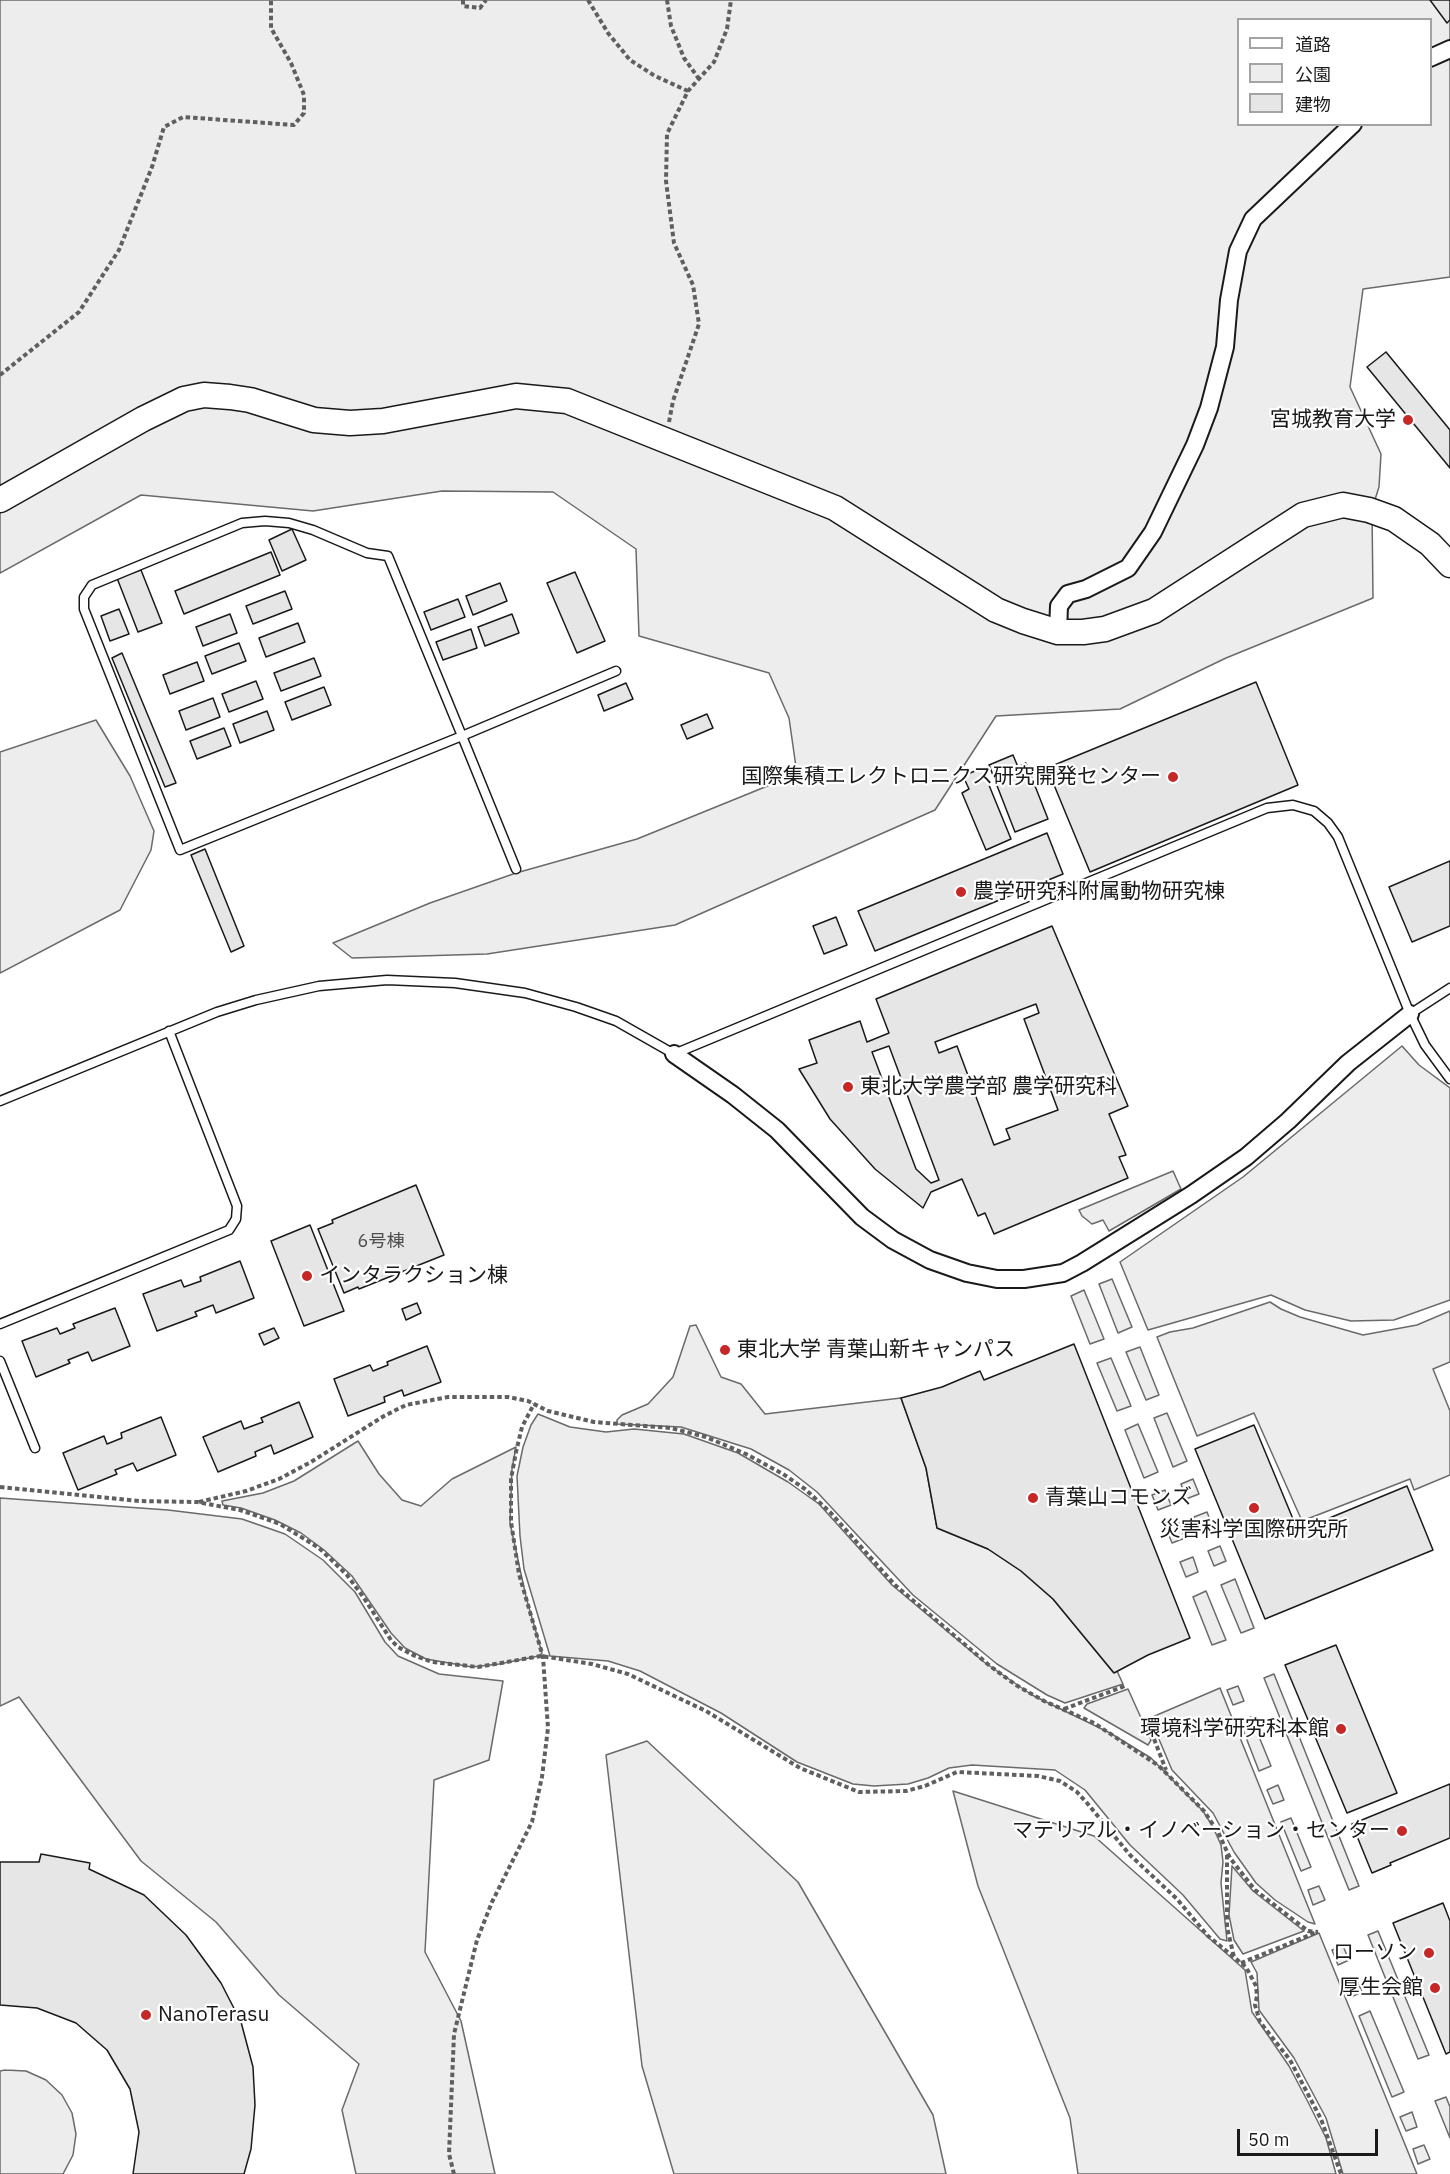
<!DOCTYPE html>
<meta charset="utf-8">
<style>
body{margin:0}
#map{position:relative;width:1450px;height:2174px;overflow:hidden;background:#fff;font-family:"IBM Plex Sans","Noto Sans JP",sans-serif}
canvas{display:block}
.legend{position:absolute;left:1237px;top:18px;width:195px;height:108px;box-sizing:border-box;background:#fff;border:2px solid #a3a3a3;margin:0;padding:8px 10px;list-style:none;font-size:18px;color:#1a1a1a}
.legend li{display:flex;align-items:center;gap:12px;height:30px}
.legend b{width:30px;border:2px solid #a3a3a3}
.scale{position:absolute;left:1237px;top:2129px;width:141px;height:27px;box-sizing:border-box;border:3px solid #1a1a1a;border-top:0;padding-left:8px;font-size:18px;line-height:21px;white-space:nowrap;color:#1a1a1a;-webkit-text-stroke:4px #fff;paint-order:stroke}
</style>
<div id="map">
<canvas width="1450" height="2174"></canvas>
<ul class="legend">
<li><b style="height:8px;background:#fff"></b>道路</li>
<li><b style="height:16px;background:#ededed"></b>公園</li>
<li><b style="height:16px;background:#e6e6e6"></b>建物</li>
</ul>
<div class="scale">50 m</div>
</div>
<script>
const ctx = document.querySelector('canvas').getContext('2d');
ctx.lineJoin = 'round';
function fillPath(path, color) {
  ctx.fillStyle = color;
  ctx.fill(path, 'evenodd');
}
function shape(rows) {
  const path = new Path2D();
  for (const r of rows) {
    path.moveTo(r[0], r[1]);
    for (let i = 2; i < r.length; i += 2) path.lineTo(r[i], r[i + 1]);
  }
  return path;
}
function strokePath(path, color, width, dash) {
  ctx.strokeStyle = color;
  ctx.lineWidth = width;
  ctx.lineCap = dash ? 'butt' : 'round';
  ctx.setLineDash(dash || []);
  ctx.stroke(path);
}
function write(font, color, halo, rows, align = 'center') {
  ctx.font = font + ' "IBM Plex Sans","Noto Sans JP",sans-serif';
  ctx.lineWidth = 4.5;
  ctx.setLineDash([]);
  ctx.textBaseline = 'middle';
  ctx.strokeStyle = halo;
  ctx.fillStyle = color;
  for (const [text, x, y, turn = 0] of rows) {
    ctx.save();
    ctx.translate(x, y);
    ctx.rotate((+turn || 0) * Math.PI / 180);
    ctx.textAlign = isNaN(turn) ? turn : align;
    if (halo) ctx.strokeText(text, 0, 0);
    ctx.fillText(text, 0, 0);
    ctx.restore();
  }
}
const green = shape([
 [0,0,1450,0,1450,277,1363,289,1350,387,1381,454,1379,487,1372,509,1373,598,1226,658,1120,709,996,716,935,810,675,925,487,954,352,958,333,943,430,903,516,873,637,839,797,774,789,718,769,673,639,636,636,549,553,492,442,491,313,511,141,495,0,573,0,0],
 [1238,20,1430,20,1430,124,1238,124,1238,20],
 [96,720,130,776,154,831,151,850,120,910,0,973,0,752,96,720],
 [1402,1046,1419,1065,1450,1088,1450,1300,1394,1320,1351,1321,1305,1310,1271,1295,1148,1330,1120,1262,1243,1177,1402,1046],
 [1173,1171,1181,1189,1109,1231,1103,1220,1092,1224,1082,1216,1079,1210,1173,1171],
 [1112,1279,1132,1327,1118,1333,1099,1284,1112,1279],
 [1084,1290,1104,1339,1090,1344,1071,1296,1084,1290],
 [1270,1302,1281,1309,1300,1317,1363,1335,1417,1325,1450,1311,1450,1362,1433,1369,1450,1411,1450,1475,1414,1490,1410,1479,1302,1521,1254,1413,1197,1436,1157,1337,1170,1332,1193,1328,1270,1302],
 [696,1325,721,1377,741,1384,765,1414,901,1398,926,1468,937,1528,988,1549,1021,1571,1053,1599,1113,1672,1117,1671,1123,1684,1065,1703,1047,1695,997,1664,913,1595,817,1492,789,1470,751,1449,681,1427,617,1424,617,1420,622,1415,648,1404,673,1377,690,1326,696,1325],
 [1140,1347,1159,1395,1146,1400,1126,1352,1140,1347],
 [1111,1358,1131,1406,1117,1411,1097,1363,1111,1358],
 [1167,1413,1187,1461,1173,1467,1154,1418,1167,1413],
 [538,1414,570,1427,606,1432,634,1429,684,1434,738,1453,788,1482,819,1504,892,1585,984,1662,1032,1695,1110,1733,1151,1758,1203,1811,1213,1827,1221,1845,1223,1862,1221,1883,1227,1941,1220,1939,1183,1895,1130,1845,1085,1790,1055,1770,972,1765,949,1768,928,1778,908,1784,874,1786,853,1784,797,1762,721,1713,640,1671,608,1661,550,1656,524,1569,520,1536,517,1476,523,1447,531,1425,538,1414],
 [1138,1424,1158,1472,1144,1478,1125,1430,1138,1424],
 [358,1441,379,1474,402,1500,421,1506,452,1479,516,1447,512,1469,510,1523,526,1597,542,1653,539,1656,499,1664,472,1667,426,1659,405,1648,391,1633,352,1576,324,1550,301,1533,275,1520,241,1508,223,1505,222,1501,263,1493,294,1481,358,1441],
 [1193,1479,1199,1494,1186,1499,1181,1484,1193,1479],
 [1165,1490,1171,1505,1158,1510,1152,1495,1165,1490],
 [0,1498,168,1510,242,1519,285,1534,323,1560,355,1592,385,1642,398,1656,439,1674,503,1681,489,1760,434,1780,425,1952,461,2021,495,2174,356,2174,342,2110,359,2064,279,1995,216,1922,141,1861,19,1697,0,1706,0,1498],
 [1207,1512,1213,1527,1200,1532,1194,1517,1207,1512],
 [1179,1523,1185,1538,1172,1543,1166,1528,1179,1523],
 [1220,1546,1226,1561,1214,1566,1208,1551,1220,1546],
 [1193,1557,1198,1572,1186,1577,1180,1562,1193,1557],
 [1235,1579,1254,1628,1241,1633,1221,1585,1235,1579],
 [1206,1591,1226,1640,1212,1645,1193,1597,1206,1591],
 [1274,1674,1359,1886,1349,1890,1264,1678,1274,1674],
 [1238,1686,1244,1701,1233,1705,1227,1690,1238,1686],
 [1220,1688,1315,1924,1308,1922,1275,1900,1256,1883,1234,1852,1213,1813,1172,1770,1150,1718,1220,1688],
 [1128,1689,1151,1740,1148,1745,1084,1708,1087,1704,1128,1689],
 [1251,1717,1271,1766,1259,1771,1240,1722,1251,1717],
 [647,1741,798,1882,933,2115,946,2174,674,2174,642,2066,606,1755,647,1741],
 [1278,1785,1284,1800,1273,1804,1267,1790,1278,1785],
 [953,1791,1094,1836,1245,1970,1252,2012,1289,2066,1308,2102,1326,2138,1336,2174,1078,2174,1070,2118,978,1886,953,1791],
 [1291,1818,1311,1867,1301,1871,1281,1822,1291,1818],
 [1232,1866,1253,1891,1304,1931,1243,1954,1234,1940,1229,1915,1232,1866],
 [1319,1886,1325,1900,1313,1905,1308,1890,1319,1886],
 [1378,1931,1429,2055,1418,2059,1368,1935,1378,1931],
 [1319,1933,1417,2174,1343,2174,1326,2118,1294,2058,1259,2010,1257,1973,1251,1962,1319,1933],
 [1343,1946,1349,1960,1338,1965,1332,1950,1343,1946],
 [1356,1978,1362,1992,1351,1997,1345,1982,1356,1978],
 [1370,2011,1404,2092,1392,2097,1359,2016,1370,2011],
 [5,2070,26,2071,46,2080,62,2095,72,2113,76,2134,73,2155,63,2174,0,2174,0,2071,5,2070],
 [1446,2097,1450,2107,1450,2138,1435,2101,1446,2097],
 [1412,2112,1417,2127,1406,2131,1400,2117,1412,2112],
 [1424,2145,1430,2159,1418,2164,1413,2149,1424,2145]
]);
fillPath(green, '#ededed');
strokePath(green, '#6a6a6a', 1.5);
const building = shape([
 [1430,0,1450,0,1450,20,1447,23,1430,0],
 [1386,352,1450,430,1450,468,1367,367,1386,352],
 [292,529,306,560,282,571,269,540,292,529],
 [271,552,280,575,184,614,175,591,271,552],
 [141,570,162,623,138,632,117,578,141,570],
 [575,572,605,641,577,653,547,583,575,572],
 [500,583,507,601,473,615,466,596,500,583],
 [285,591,292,609,253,624,246,606,285,591],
 [458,599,465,617,431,630,424,612,458,599],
 [119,609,129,634,110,641,101,616,119,609],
 [230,614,237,633,203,646,196,627,230,614],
 [512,614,519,633,485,646,478,627,512,614],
 [298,623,305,642,266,657,259,638,298,623],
 [471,629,477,648,443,660,436,642,471,629],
 [239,643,246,661,212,674,205,656,239,643],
 [122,653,176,783,165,787,112,658,122,653],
 [314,658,321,676,281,691,274,673,314,658],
 [197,662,204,681,170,694,163,675,197,662],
 [256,681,263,699,229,712,222,694,256,681],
 [1256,682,1298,785,1090,872,1047,768,1256,682],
 [626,683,633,699,604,711,598,695,626,683],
 [324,687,331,705,292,720,285,702,324,687],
 [213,698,220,717,186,730,179,711,213,698],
 [267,711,274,730,240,743,233,724,267,711],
 [707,714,713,728,687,739,681,725,707,714],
 [224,728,231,746,197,759,190,741,224,728],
 [1013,755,1018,767,1026,763,1048,819,1015,832,989,765,1013,755],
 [982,768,1011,839,986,850,962,793,969,789,963,776,982,768],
 [1047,833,1063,874,875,951,858,911,1047,833],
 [205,849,244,946,231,952,191,855,205,849],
 [1450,861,1450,926,1412,942,1389,887,1450,861],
 [836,917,847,945,824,954,813,926,836,917],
 [1052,926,1128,1106,1109,1114,1126,1155,1119,1157,1128,1178,994,1234,985,1213,978,1216,962,1179,931,1192,923,1208,875,1169,830,1119,799,1069,817,1063,809,1040,860,1021,867,1042,889,1033,876,999,1052,926],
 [1036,1004,1039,1013,1024,1019,1058,1110,1006,1129,1010,1139,994,1145,957,1046,939,1053,935,1042,1036,1004],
 [889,1046,939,1180,931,1183,916,1169,872,1052,889,1046],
 [416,1185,444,1255,359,1289,358,1287,344,1293,318,1229,333,1223,332,1220,416,1185],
 [310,1225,344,1311,304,1326,271,1241,310,1225],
 [240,1261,254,1298,216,1313,213,1305,195,1312,197,1316,157,1331,143,1294,181,1280,184,1287,201,1281,200,1277,240,1261],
 [417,1303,421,1313,406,1320,402,1309,417,1303],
 [115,1308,130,1346,92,1361,88,1352,68,1360,70,1363,36,1377,22,1341,57,1328,60,1334,75,1328,73,1324,115,1308],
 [274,1328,279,1338,264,1345,259,1334,274,1328],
 [1074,1344,1190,1638,1148,1655,1114,1673,1053,1599,1021,1571,988,1549,937,1528,926,1468,901,1398,942,1387,980,1371,984,1380,1074,1344],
 [427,1346,441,1382,404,1396,402,1390,384,1397,385,1402,348,1416,334,1379,370,1365,373,1371,388,1365,387,1362,427,1346],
 [299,1402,313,1437,274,1454,271,1445,255,1452,256,1456,218,1472,203,1437,241,1421,244,1429,263,1422,261,1418,299,1402],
 [161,1417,176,1455,137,1471,133,1463,115,1470,117,1474,78,1490,63,1453,104,1436,107,1444,122,1438,121,1433,161,1417],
 [1254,1425,1298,1531,1407,1486,1433,1550,1265,1619,1195,1449,1254,1425],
 [1336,1645,1397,1793,1347,1813,1285,1665,1336,1645],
 [1450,1784,1450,1838,1390,1863,1391,1865,1372,1873,1352,1824,1450,1784],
 [41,1854,90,1863,89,1869,144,1895,186,1935,221,1983,241,2022,253,2067,255,2105,251,2149,244,2174,133,2174,139,2132,130,2089,107,2050,76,2023,37,2008,0,2005,0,1862,39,1862,41,1854],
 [1443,1903,1450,1921,1450,2052,1446,2054,1393,1923,1443,1903]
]);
fillPath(building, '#e6e6e6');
strokePath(building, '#1a1a1a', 1.5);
const lane = shape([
 [516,869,462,736,388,556,367,553,313,530,289,523,265,521,242,523,92,585,84,597,84,609,180,850,462,736,616,671],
 [1410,1014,1450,988],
 [0,1101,217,1012,256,1000,319,986,387,980,455,983,525,993,576,1007,616,1021,674,1054,1267,808,1293,805,1314,811,1328,823,1338,837,1410,1014,1425,1045,1450,1079],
 [0,1324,229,1230,236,1219,237,1206,169,1031],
 [0,1361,35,1448]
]);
const street = shape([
 [1430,58,1450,49],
 [1058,632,1059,606,1068,594,1086,589,1128,568,1153,532,1195,445,1209,408,1225,347,1229,300,1238,251,1253,219,1353,124],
 [674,1054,733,1095,777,1130,862,1217,893,1240,930,1260,967,1273,997,1279,1024,1279,1063,1273,1082,1263,1191,1195,1246,1157,1288,1121,1348,1063,1410,1014]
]);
const secondary = shape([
 [0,500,143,419,184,399,204,395,230,397,250,400,314,420,350,423,383,421,516,396,567,401,835,508,996,610,1023,621,1058,632,1083,632,1105,629,1154,611,1303,515,1343,505,1369,510,1394,519,1430,544,1450,565]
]);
strokePath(lane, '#1a1a1a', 11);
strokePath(street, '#1a1a1a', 20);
strokePath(secondary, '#1a1a1a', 27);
strokePath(shape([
 [463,0,463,6,480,8,486,0],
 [588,0,608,33,630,60,655,76,688,91],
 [667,0,671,26,684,58,699,79],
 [0,375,79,312,119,250,152,167,164,127,183,117,294,125,304,113,304,95,291,63,271,28,271,0],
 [669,422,673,401,699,324,693,285,674,243,666,181,667,134,688,91,714,62,727,29,731,0],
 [0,1487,139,1501,197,1502,240,1510,280,1524,319,1548,347,1575,364,1598,391,1640,398,1647,413,1655,432,1662,478,1667,541,1656,592,1664,628,1674,706,1711,800,1768,859,1792,906,1791,925,1786,957,1772,1038,1776,1060,1781,1077,1792,1087,1803,1130,1855,1177,1899,1208,1936,1246,1967,1256,1986,1257,1996,1255,2005,1260,2022,1290,2060,1321,2119,1341,2174],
 [199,1502,246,1491,279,1479,311,1462,384,1416,406,1405,448,1397,508,1397,528,1401,548,1411,594,1422,671,1428,706,1437,746,1454,783,1474,805,1489,830,1512,895,1585,990,1666,1016,1685,1044,1701,1094,1723,1159,1766,1204,1811,1218,1832,1230,1858,1255,1890,1308,1931,1318,1932],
 [1064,1709,1125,1686],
 [1146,1718,1166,1770],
 [1227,1855,1227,1927,1234,1957],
 [1241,1963,1317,1932],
 [454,2174,449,2154,454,2034,477,1940,492,1902,532,1822,542,1777,548,1728,543,1657,519,1574,511,1522,511,1479,516,1452,522,1427,534,1404]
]), '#5f5f5f', 4, [4.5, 3]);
strokePath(lane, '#fff', 8);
strokePath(street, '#fff', 16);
strokePath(secondary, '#fff', 24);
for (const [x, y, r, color] of [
 [1408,420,6,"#c62828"],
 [1173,777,6,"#c62828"],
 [961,892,6,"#c62828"],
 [848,1087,6,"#c62828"],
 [307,1276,6,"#c62828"],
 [725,1350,6,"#c62828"],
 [1033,1498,6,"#c62828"],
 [1254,1508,6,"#c62828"],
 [1341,1729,6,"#c62828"],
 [1402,1831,6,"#c62828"],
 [1429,1953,6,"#c62828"],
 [1435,1988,6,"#c62828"],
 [146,2015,6,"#c62828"]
]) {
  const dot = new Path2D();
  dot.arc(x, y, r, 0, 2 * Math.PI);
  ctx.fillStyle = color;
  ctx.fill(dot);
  strokePath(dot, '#fff', 2);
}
write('18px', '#4d4d4d', null, [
 ["6号棟",381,1242]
]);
write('21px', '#1a1a1a', '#fff', [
 ["宮城教育大学",1396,420],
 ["国際集積エレクトロニクス研究開発センター",1161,777],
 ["農学研究科附属動物研究棟",973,892,"left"],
 ["東北大学農学部 農学研究科",860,1087,"left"],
 ["インタラクション棟",319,1276,"left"],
 ["東北大学 青葉山新キャンパス",737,1350,"left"],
 ["青葉山コモンズ",1045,1498,"left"],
 ["災害科学国際研究所",1254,1530,"center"],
 ["環境科学研究科本館",1329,1729],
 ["マテリアル・イノベーション・センター",1390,1831],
 ["ローソン",1417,1953],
 ["厚生会館",1423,1988],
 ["NanoTerasu",158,2015,"left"]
], 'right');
</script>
